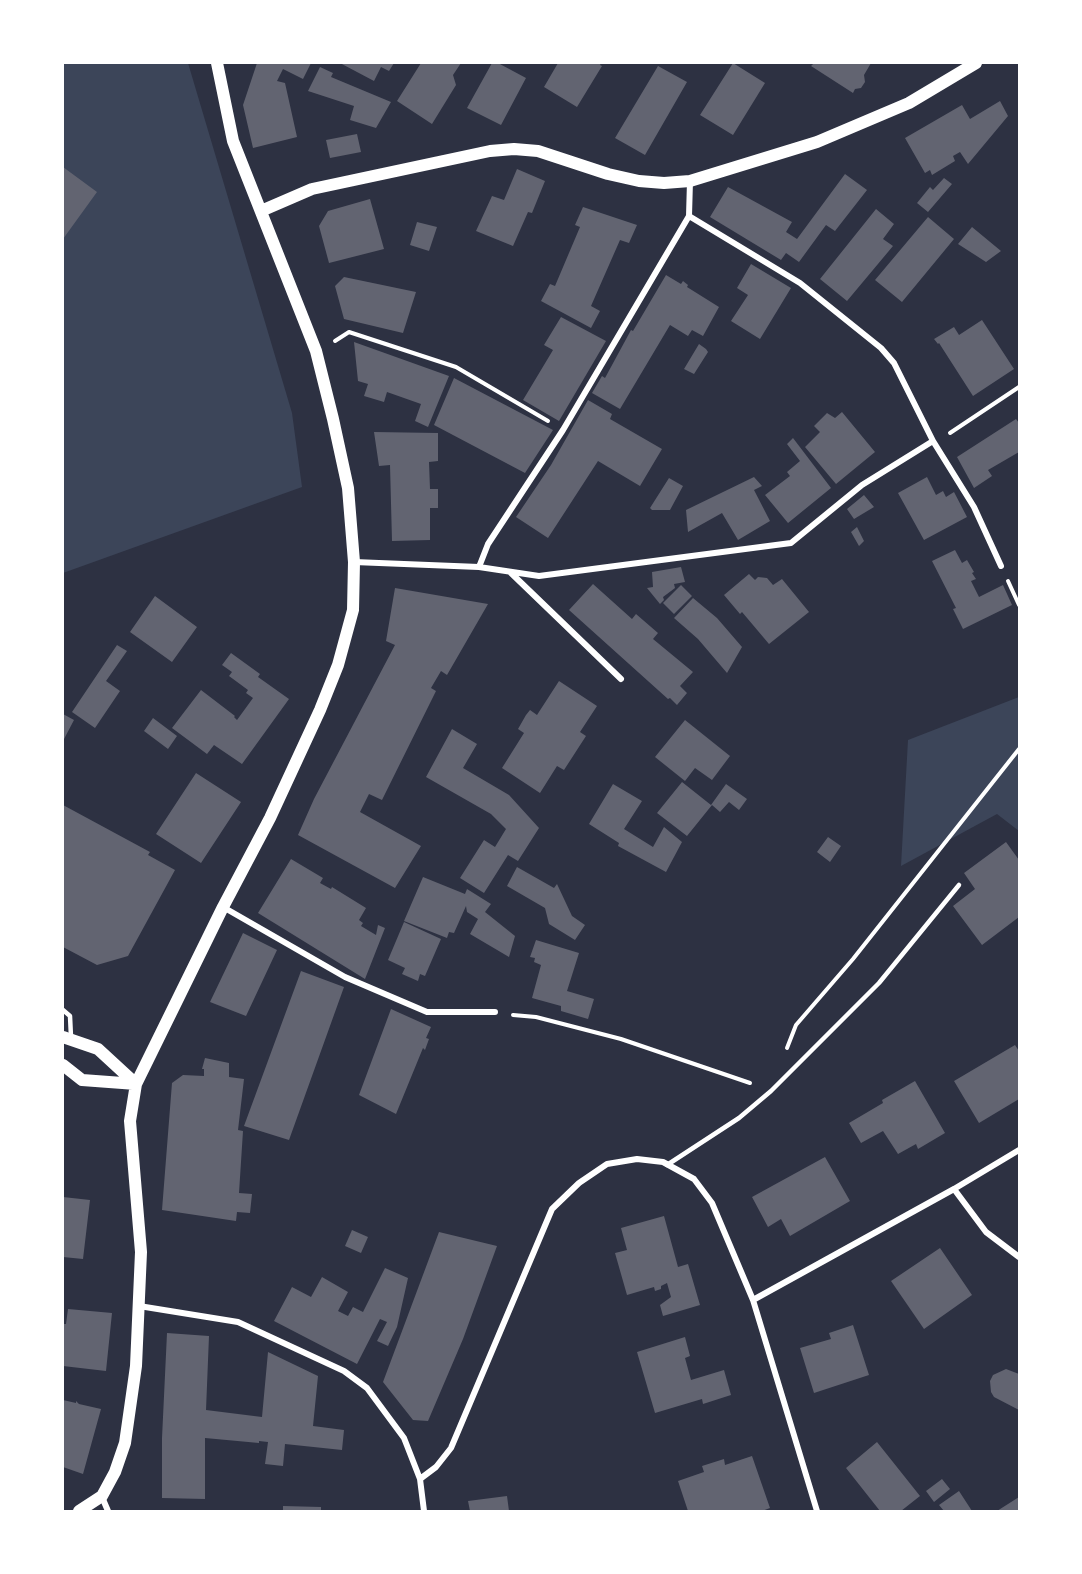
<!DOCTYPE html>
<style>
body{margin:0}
#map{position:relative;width:1082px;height:1574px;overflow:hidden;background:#2d3142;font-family:Figtree,sans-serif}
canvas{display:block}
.frame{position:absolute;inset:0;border:64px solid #fff;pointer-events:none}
</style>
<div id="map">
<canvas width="1082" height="1574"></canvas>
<div class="frame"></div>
</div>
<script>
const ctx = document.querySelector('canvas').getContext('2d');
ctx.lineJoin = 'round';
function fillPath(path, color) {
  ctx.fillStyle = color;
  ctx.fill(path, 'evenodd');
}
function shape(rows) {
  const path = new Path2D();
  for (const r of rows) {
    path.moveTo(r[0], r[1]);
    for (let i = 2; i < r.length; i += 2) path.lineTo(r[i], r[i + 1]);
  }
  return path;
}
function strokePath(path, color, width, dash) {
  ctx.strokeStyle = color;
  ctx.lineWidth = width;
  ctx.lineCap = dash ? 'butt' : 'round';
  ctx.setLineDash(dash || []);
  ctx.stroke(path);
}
fillPath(shape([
 [63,63,188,63,292,413,302,487,63,573],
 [1019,697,1019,831,997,814,901,866,908,740]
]), '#3c4559');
fillPath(shape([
 [257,63,311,63,303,79,283,69,277,81,285,83,297,137,253,148,243,105],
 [340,63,394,63,389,71,381,67,374,81],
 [421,63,461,63,453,75,456,85,432,124,397,101],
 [492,63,498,63,526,78,501,125,467,108],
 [558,63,601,63,600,65,602,66,577,107,544,87],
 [733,63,765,83,733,135,700,115],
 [814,63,871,63,864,75,865,82,861,88,855,89,853,93,811,66],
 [658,66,687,82,645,155,615,138],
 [320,67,333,73,331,77,391,102,376,128,350,120,354,106,308,91],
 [1000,101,1008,116,968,164,960,152,953,156,955,161,932,175,930,170,925,173,905,138,962,105,970,119],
 [357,134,361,152,330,158,326,140],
 [63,167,97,192,63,239],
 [517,169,545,181,532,213,528,212,513,246,476,231,492,196,504,200],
 [845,174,867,190,835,231,826,225,799,262,786,253,781,260,710,217,728,187,792,222,786,232,797,239],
 [944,178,952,184,928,212,917,203,930,187,933,190],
 [370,199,384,249,329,263,319,226,328,211],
 [583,207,637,225,629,243,620,240,591,306,600,311,591,328,541,301,550,284,555,286,580,227,575,225],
 [876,209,894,224,883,239,893,246,847,301,820,279],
 [928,217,954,239,902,302,875,280],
 [417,222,437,227,429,251,410,245],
 [972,227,1001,251,986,262,958,244],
 [751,264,791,288,760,339,731,321,748,295,737,288],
 [666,275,681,284,683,281,688,285,687,287,719,307,703,336,692,330,688,336,670,325,620,409,592,393,602,376,605,378,631,330,633,331],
 [344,277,416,292,403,333,344,319,335,286],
 [561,317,606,341,559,421,523,400,553,350,544,345],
 [982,320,1014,369,973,396,939,343,938,344,934,339,954,327,959,335],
 [354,342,449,376,428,427,415,421,421,404,387,392,384,402,364,396,368,384,358,381],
 [699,344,706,349,708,352,694,374,684,369],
 [454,378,553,430,525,473,434,425],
 [588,400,612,414,610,419,662,449,640,486,598,461,548,538,516,517,551,465],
 [842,412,875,452,836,484,805,447,820,432,814,426,827,413,835,418],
 [1016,419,1019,423,1019,452,988,470,992,476,974,488,957,457],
 [374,432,438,433,438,461,429,462,430,489,438,489,438,508,430,508,430,540,392,541,390,465,379,466],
 [793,438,831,488,788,523,765,495,790,476,787,472,800,461,787,444],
 [754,477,762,486,754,490,770,521,738,540,722,513,688,532,686,510],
 [927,477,936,495,943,491,946,497,954,492,967,517,924,540,898,493],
 [669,478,683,486,670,510,652,510,650,508],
 [864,495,874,507,854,519,847,509],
 [857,527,864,541,859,546,851,532],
 [955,550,962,563,967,560,974,572,972,573,976,579,971,581,979,597,1003,585,1012,605,963,629,953,609,956,608,932,561],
 [681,567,685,582,674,584,675,588,663,597,664,600,660,604,647,588,653,587,652,572],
 [749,574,755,580,758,577,767,578,773,585,782,579,809,612,769,644,742,612,740,614,724,595],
 [593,584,632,619,636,614,658,633,653,639,693,672,680,686,687,693,677,705,670,698,668,699,569,610],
 [681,585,692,596,674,614,663,603],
 [395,588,488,604,447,675,441,671,431,688,436,691,382,800,369,794,360,812,421,846,395,888,298,835,314,799,395,645,386,641],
 [155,596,197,627,172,662,130,632],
 [693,598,717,618,742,647,727,673,698,639,674,618],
 [117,645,127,651,106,681,120,691,95,728,72,712],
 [231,653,260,674,258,677,289,699,242,764,214,745,207,754,172,728,201,690,235,716,234,717,237,720,253,698,246,693,248,690,229,676,232,672,222,665],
 [559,681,597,706,580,732,586,736,564,770,557,766,540,793,502,768,524,733,518,729,526,715,530,710,537,715],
 [63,714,74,720,63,741],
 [153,718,177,736,168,749,144,731],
 [685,720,730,756,712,780,695,768,685,781,655,757],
 [452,729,477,744,463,768,509,795,539,828,518,861,508,855,484,893,460,878,484,840,495,847,506,829,491,814,426,777],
 [196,773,241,802,201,863,156,834],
 [682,782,711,805,726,784,747,799,739,810,729,802,720,812,712,805,687,836,657,813],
 [613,784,642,801,624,829,653,847,664,827,682,842,666,872,618,846,619,843,589,824],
 [63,805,150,852,148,855,175,870,128,956,97,965,63,947],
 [828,837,841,846,830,862,817,852],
 [1006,842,1019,860,1019,917,982,945,953,906,975,889,964,873],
 [291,859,323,878,320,883,331,889,332,887,366,908,359,920,363,923,361,926,376,935,378,925,385,928,365,979,258,913],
 [517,867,554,888,557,884,572,916,585,925,575,940,549,924,545,908,507,886],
 [423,877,465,894,467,889,491,904,485,912,515,936,509,957,470,934,478,919,467,912,466,906,454,933,449,932,447,938,404,921],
 [404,922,441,939,425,976,420,974,418,981,402,974,405,968,388,960],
 [243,933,277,950,246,1016,210,1002],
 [536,940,579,953,567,991,594,999,588,1019,561,1011,561,1006,532,998,541,965,534,962,535,958,530,957],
 [301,971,344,987,289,1140,244,1126],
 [391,1009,431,1027,426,1038,429,1039,425,1050,423,1048,396,1114,359,1095],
 [1015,1045,1019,1051,1019,1099,979,1123,954,1081],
 [205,1058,229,1063,229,1077,244,1079,238,1130,243,1131,239,1193,252,1194,250,1213,237,1212,236,1221,162,1210,172,1083,183,1075,204,1076,204,1069,202,1069],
 [915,1081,945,1133,918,1149,916,1144,898,1154,883,1131,861,1143,849,1123,883,1103,882,1100],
 [825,1157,850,1201,790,1236,781,1219,768,1227,752,1197],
 [63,1197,90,1200,83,1259,63,1257],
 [664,1216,678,1267,688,1264,700,1305,663,1316,660,1305,671,1297,667,1283,661,1286,661,1289,655,1291,654,1287,627,1295,615,1253,627,1250,621,1228],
 [352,1230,368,1237,361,1253,345,1246],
 [439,1232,497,1246,463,1339,428,1421,413,1420,383,1382],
 [940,1248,972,1295,924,1329,891,1281],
 [385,1268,408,1278,397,1327,388,1346,377,1341,387,1322,380,1319,357,1364,274,1321,292,1287,311,1297,322,1277,348,1292,338,1311,348,1316,353,1307,363,1312],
 [68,1309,112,1313,106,1371,63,1366,63,1324,66,1324],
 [853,1325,869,1375,814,1393,800,1348,831,1339,829,1333],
 [167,1333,209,1336,206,1410,262,1417,268,1352,318,1376,313,1426,344,1430,342,1450,285,1444,283,1466,265,1464,268,1442,259,1441,259,1443,205,1438,205,1499,162,1498,162,1438],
 [685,1337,690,1356,685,1358,691,1380,724,1370,731,1395,703,1404,702,1399,655,1413,637,1352],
 [1006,1369,1019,1374,1019,1410,994,1397,991,1392,990,1381,993,1375],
 [63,1400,76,1403,76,1401,79,1404,101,1409,83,1474,63,1467],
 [877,1442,920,1496,901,1511,880,1511,846,1468],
 [752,1456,770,1508,762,1511,688,1511,678,1481,704,1472,702,1466,724,1459,725,1465],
 [942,1479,950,1489,934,1502,926,1491],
 [959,1491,972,1511,944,1511,939,1505],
 [507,1496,509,1511,470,1511,468,1501],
 [1019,1497,1019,1511,997,1511],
 [283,1506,321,1507,321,1511,283,1511]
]), '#626471');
strokePath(shape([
 [335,341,349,332,456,367,548,421],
 [950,433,1019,387],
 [1008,581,1019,605],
 [513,1015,536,1017,621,1039,750,1083],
 [787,1048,796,1025,853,959,1019,749]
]), '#fff', 4);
strokePath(shape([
 [63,1010,70,1016,71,1037],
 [667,1165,739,1118,771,1091,879,983,959,885]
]), '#fff', 4.5);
strokePath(shape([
 [689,216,800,283,881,348,894,363,933,441,974,507,1001,566],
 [354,562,479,567,539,576,791,543,862,485,933,441],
 [479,567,488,544,563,430,689,216,690,181],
 [511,573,621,679],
 [223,907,345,977,427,1012,495,1012],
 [954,1189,986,1232,1019,1257],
 [753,1300,954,1189,1019,1150],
 [139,1306,238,1322,344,1371,367,1388,404,1438,420,1479,424,1511],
 [420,1479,436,1467,451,1448,552,1209,579,1183,607,1164,637,1159,663,1162,694,1179,712,1203,753,1300,817,1511],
 [102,1497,108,1511]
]), '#fff', 6);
strokePath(shape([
 [261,211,312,189,490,151,514,149,538,151,608,174,639,181,664,183,690,181,817,142,909,103,976,63],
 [63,1037,98,1049,136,1084],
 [63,1065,82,1080,136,1084],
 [79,1511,102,1496,115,1472,125,1443,136,1366,141,1252,130,1121,136,1084,223,907,270,818,320,710,338,665,353,610,354,562,348,488,333,419,316,351,233,141,217,63]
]), '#fff', 12);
</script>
